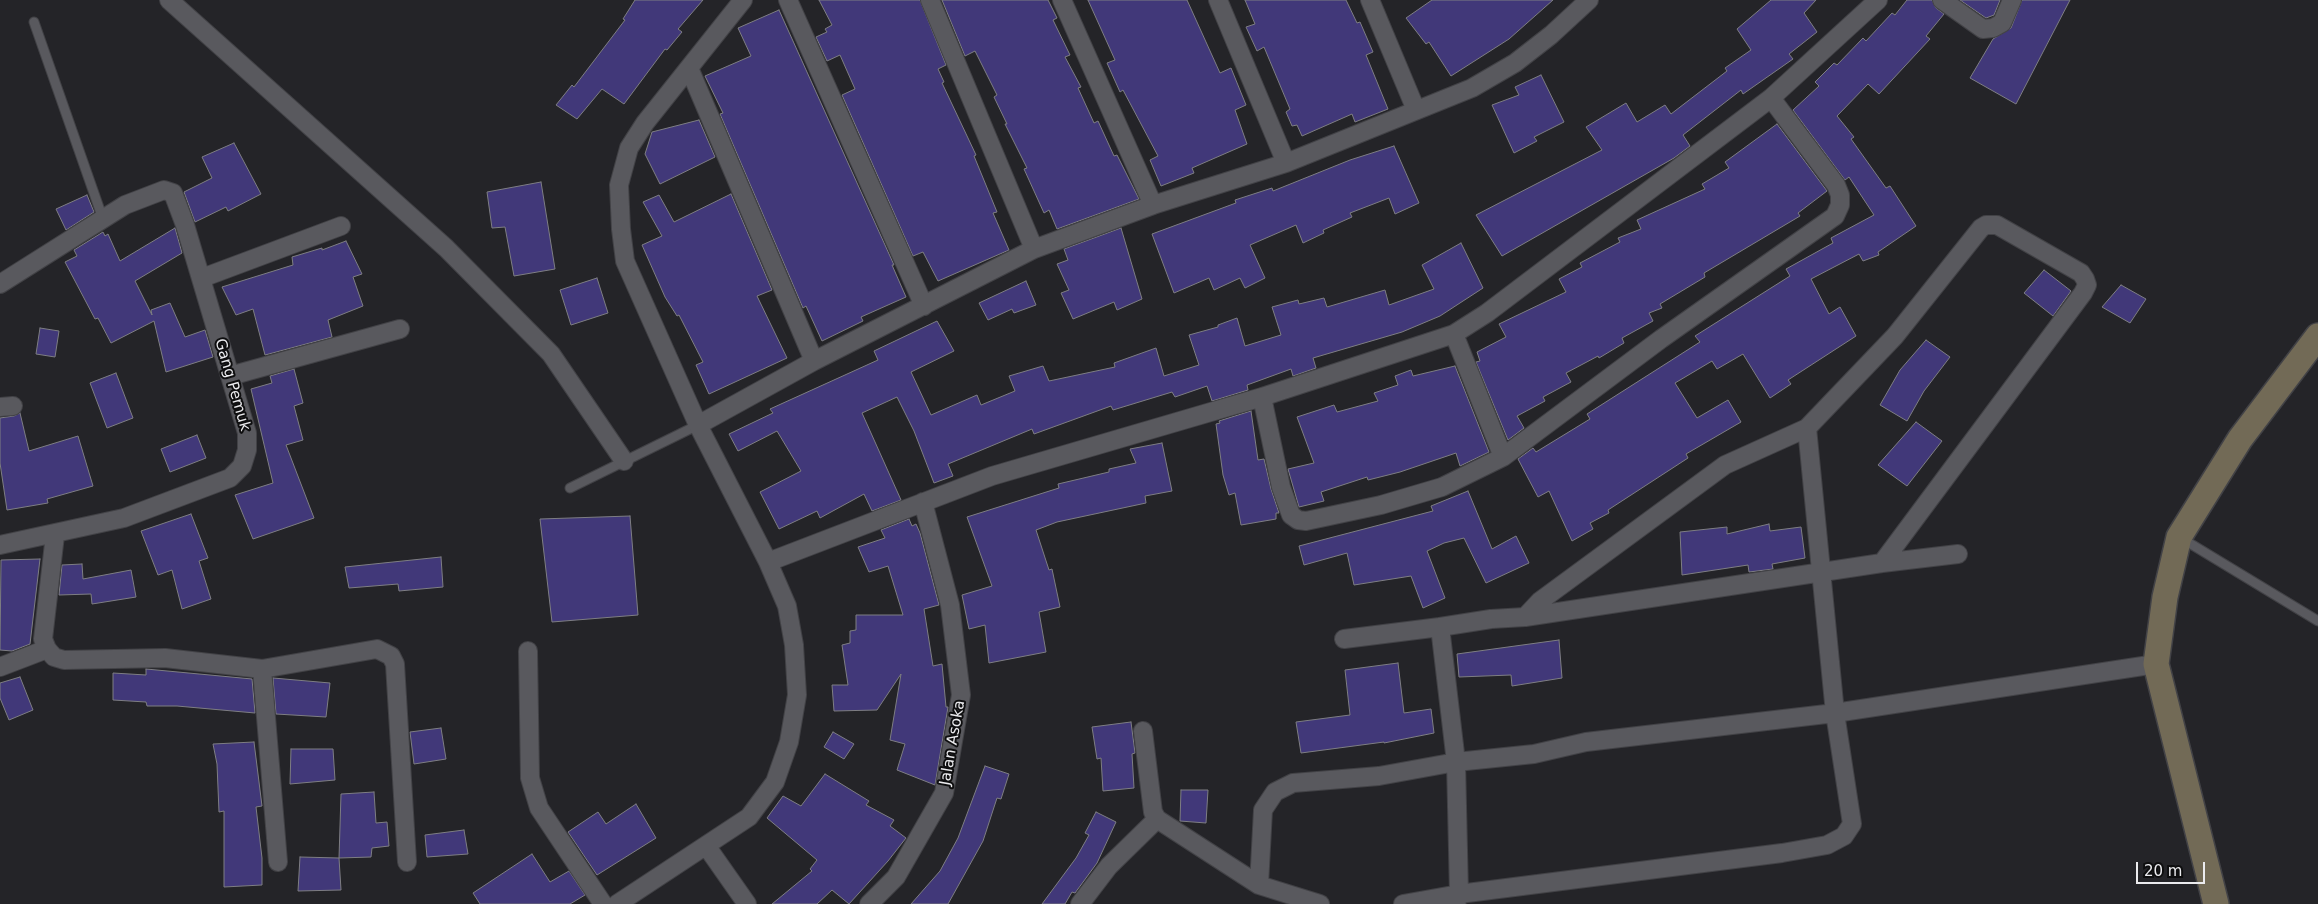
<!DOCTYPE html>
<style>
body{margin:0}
#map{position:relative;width:2318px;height:904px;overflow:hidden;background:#242428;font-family:"DejaVu Sans",sans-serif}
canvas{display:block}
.scale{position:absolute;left:2136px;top:862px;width:69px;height:22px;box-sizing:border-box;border:2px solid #ebebee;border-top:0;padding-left:6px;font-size:15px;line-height:18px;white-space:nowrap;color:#ebebee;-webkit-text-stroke:4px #0e0e0f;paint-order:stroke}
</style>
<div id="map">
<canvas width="2318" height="904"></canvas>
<div class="scale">20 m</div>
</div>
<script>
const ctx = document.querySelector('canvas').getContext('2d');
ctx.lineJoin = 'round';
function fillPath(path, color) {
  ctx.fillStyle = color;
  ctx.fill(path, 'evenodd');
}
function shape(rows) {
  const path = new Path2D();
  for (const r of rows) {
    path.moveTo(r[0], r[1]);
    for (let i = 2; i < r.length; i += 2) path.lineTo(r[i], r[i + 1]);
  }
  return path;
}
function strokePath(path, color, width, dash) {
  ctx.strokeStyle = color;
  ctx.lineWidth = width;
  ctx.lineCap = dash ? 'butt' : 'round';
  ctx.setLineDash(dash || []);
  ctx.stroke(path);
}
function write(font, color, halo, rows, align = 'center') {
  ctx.font = font + ' "DejaVu Sans",sans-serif';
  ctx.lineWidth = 4;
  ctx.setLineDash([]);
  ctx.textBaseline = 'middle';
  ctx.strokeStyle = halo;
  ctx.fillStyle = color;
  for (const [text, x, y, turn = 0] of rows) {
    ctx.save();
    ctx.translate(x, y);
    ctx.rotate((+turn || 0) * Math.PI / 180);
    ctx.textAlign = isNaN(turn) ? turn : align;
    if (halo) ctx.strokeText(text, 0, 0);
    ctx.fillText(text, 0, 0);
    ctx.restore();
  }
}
const building = shape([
 [635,0,703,0,678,29,682,32,667,50,665,49,624,104,602,89,577,119,556,105,572,85,574,87,625,20,623,19,635,0],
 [819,0,920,0,946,65,938,69,944,82,942,83,976,155,974,156,997,212,993,213,1009,250,938,281,923,252,913,256,842,95,855,89,840,55,827,61,816,37,827,32,825,29,832,25,819,0],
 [942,0,1048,0,1057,18,1053,20,1070,55,1065,57,1081,87,1078,88,1094,123,1098,121,1114,156,1117,155,1139,199,1057,229,1049,210,1044,213,1024,169,1027,168,1005,124,1007,124,994,97,997,95,975,51,965,56,942,0],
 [1088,0,1187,0,1220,73,1231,68,1246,105,1235,110,1247,144,1192,168,1194,173,1161,186,1150,160,1158,156,1123,90,1120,92,1107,63,1115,60,1088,0],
 [1245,0,1346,0,1357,23,1360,22,1373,52,1366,55,1388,109,1355,122,1352,114,1302,136,1297,125,1292,126,1286,112,1290,109,1264,47,1257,51,1246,27,1255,24,1245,0],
 [1432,0,1553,0,1509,39,1451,76,1429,42,1426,44,1406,18,1432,0],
 [1771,0,1816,0,1804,13,1817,32,1789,54,1793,59,1743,94,1741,90,1683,135,1690,146,1674,158,1502,256,1476,215,1602,150,1586,127,1626,103,1637,122,1665,105,1671,114,1727,71,1725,68,1751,50,1737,29,1771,0],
 [1907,0,1932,0,1936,8,1944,14,1926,36,1930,39,1879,94,1868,84,1837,116,1854,137,1851,139,1886,188,1890,186,1916,226,1878,252,1879,255,1863,261,1859,254,1811,279,1829,314,1840,307,1856,336,1788,380,1791,384,1770,398,1743,354,1717,369,1712,361,1675,383,1697,418,1728,400,1741,422,1686,454,1688,458,1608,510,1609,513,1590,523,1593,529,1572,541,1549,491,1538,497,1518,459,1533,448,1536,452,1590,419,1587,414,1700,342,1695,336,1790,276,1786,269,1833,243,1831,238,1874,215,1849,177,1845,180,1793,110,1819,86,1815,82,1834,63,1837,65,1863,38,1866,41,1892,13,1895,15,1907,0],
 [1960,0,2000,0,1994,15,1986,18,1960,0],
 [2022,0,2070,0,2016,104,1970,78,1993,39,2011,28,2022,0],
 [779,10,894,265,892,265,906,297,861,317,863,321,822,341,806,306,803,308,720,114,723,113,705,76,751,56,738,28,779,10],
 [1541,75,1564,122,1534,137,1537,141,1514,153,1492,105,1519,95,1515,87,1541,75],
 [699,120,715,157,660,184,645,154,652,132,699,120],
 [1777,124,1827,191,1798,213,1800,216,1704,273,1705,277,1660,304,1662,308,1649,313,1653,321,1622,338,1624,343,1599,358,1598,356,1566,373,1571,382,1543,397,1545,401,1517,416,1524,428,1508,440,1476,362,1480,361,1477,352,1506,337,1499,324,1566,292,1559,279,1582,267,1580,263,1620,242,1618,238,1641,229,1637,220,1705,189,1702,184,1729,168,1725,162,1777,124],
 [234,143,261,194,228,211,226,207,195,222,184,192,212,178,202,157,234,143],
 [1394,146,1419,203,1395,214,1389,198,1350,213,1352,217,1323,230,1324,233,1303,243,1296,225,1250,245,1265,278,1245,288,1240,278,1214,290,1209,278,1174,293,1152,234,1236,203,1235,200,1272,188,1273,191,1350,160,1394,146],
 [541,182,555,269,514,276,505,227,492,228,487,192,541,182],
 [731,194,772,290,757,296,787,358,709,394,696,365,703,362,679,315,677,316,665,297,642,245,662,236,643,202,659,195,674,222,731,194],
 [87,195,94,212,66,230,56,209,87,195],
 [175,228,182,253,135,281,152,315,151,310,170,303,185,337,205,330,213,357,166,372,154,321,111,343,98,318,95,319,65,262,77,256,74,250,103,232,105,236,108,234,120,261,175,228],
 [1121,228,1142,299,1117,310,1114,302,1073,319,1061,293,1069,290,1057,264,1068,260,1064,249,1121,228],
 [346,241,362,274,353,277,363,306,328,320,332,337,265,355,253,309,236,315,222,287,293,265,292,257,322,248,322,250,346,241],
 [1461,243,1483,288,1440,316,1402,332,1313,358,1316,368,1293,376,1291,369,1247,385,1248,390,1212,401,1207,386,1175,397,1172,392,1113,410,1111,406,1034,434,1032,429,948,464,953,476,934,483,914,431,897,397,862,413,901,500,872,511,864,494,820,518,817,511,779,529,760,492,801,471,777,431,738,451,729,434,773,413,770,409,878,360,874,351,937,321,954,351,911,372,931,415,977,395,981,405,1015,391,1009,376,1043,366,1049,381,1115,367,1114,363,1156,348,1164,376,1199,365,1189,335,1218,327,1218,325,1237,318,1245,346,1281,335,1272,307,1298,300,1299,304,1324,298,1327,307,1385,290,1389,305,1434,289,1422,265,1461,243],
 [2044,270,2071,291,2053,316,2024,293,2044,270],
 [597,278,608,313,571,325,560,290,597,278],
 [1026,281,1036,305,1014,313,1012,309,988,320,979,303,1026,281],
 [2121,285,2146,299,2130,323,2102,307,2121,285],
 [40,328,59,331,55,357,36,354,40,328],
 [1926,340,1950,357,1924,391,1907,421,1880,405,1900,370,1926,340],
 [1455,366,1489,452,1460,466,1456,453,1400,472,1368,480,1367,477,1321,492,1324,501,1299,507,1288,469,1314,463,1297,417,1334,405,1337,412,1378,401,1374,393,1398,385,1395,376,1411,370,1413,376,1455,366],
 [294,369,303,403,294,406,303,440,286,445,314,518,253,539,235,495,273,483,251,389,272,383,270,376,294,369],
 [116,373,133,418,107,428,90,383,116,373],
 [1251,411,1258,460,1264,459,1271,489,1279,513,1276,513,1276,519,1241,525,1235,493,1229,495,1223,475,1216,424,1220,423,1219,421,1251,411],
 [20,413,29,451,78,436,93,486,47,499,48,503,7,510,0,463,0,418,14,416,20,413],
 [1916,422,1942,441,1907,486,1878,465,1916,422],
 [197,435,206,458,170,472,161,449,197,435],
 [1162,443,1172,491,1145,496,1146,503,1057,522,1036,530,1049,570,1052,569,1060,607,1039,612,1046,652,989,663,985,625,969,629,962,595,992,586,967,517,1059,488,1058,484,1109,472,1109,469,1136,463,1130,449,1162,443],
 [1468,491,1492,549,1516,536,1529,563,1486,583,1464,538,1444,543,1427,551,1445,598,1423,608,1411,576,1354,585,1347,553,1304,565,1299,546,1433,511,1431,506,1468,491],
 [191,514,208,558,199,561,211,599,182,609,172,570,158,575,141,531,191,514],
 [630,516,638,615,552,622,540,519,630,516],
 [909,519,912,526,916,524,920,533,939,605,924,609,933,666,942,664,946,707,948,707,935,785,897,770,905,744,890,740,901,674,877,710,834,711,832,685,848,685,842,645,850,643,850,631,856,630,856,615,903,615,888,566,869,572,858,547,885,538,881,530,909,519],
 [1769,524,1770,531,1801,527,1805,558,1772,564,1773,569,1749,572,1748,565,1682,575,1680,532,1727,527,1727,534,1769,524],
 [441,557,443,587,399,591,398,584,349,588,345,567,441,557],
 [40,559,30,644,12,651,0,650,1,560,40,559],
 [82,564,83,579,131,570,136,597,92,604,91,594,59,595,62,565,82,564],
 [1559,640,1562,678,1512,686,1511,675,1459,677,1457,654,1559,640],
 [1398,663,1404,713,1431,709,1434,733,1384,743,1384,742,1301,753,1296,722,1350,715,1345,670,1398,663],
 [146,669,252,679,255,713,177,706,147,706,146,702,113,700,113,673,146,675,146,669],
 [20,677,33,710,9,720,0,698,0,683,20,677],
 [273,678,330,683,326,717,276,714,273,678],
 [1131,722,1135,753,1132,754,1134,788,1103,791,1101,758,1097,759,1092,727,1131,722],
 [441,728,446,759,414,764,410,732,441,728],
 [833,732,854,744,844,759,824,747,833,732],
 [254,742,262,806,256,807,262,858,262,885,224,887,224,811,219,812,217,764,213,744,254,742],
 [291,749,333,749,335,780,290,784,291,749],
 [985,766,1009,774,1001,799,997,798,983,841,948,904,911,904,940,871,958,838,985,766],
 [825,774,869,801,866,805,894,820,890,826,906,838,888,861,849,904,832,890,817,904,772,904,812,871,810,869,817,860,767,818,783,796,801,806,825,774],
 [1181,790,1208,790,1206,823,1180,821,1181,790],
 [374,792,376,823,387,822,389,846,372,848,371,857,339,858,341,794,374,792],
 [636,804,656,838,597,875,568,832,598,812,606,824,636,804],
 [1096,812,1116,822,1097,863,1075,893,1072,892,1065,904,1042,904,1076,858,1089,835,1085,833,1096,812],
 [464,830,468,854,427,857,425,835,464,830],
 [532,854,550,882,569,871,585,895,570,904,480,904,473,893,532,854],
 [300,857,339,858,341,890,298,891,300,857]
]);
fillPath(building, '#413879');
strokePath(building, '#7e7e83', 1);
const lane = shape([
 [34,22,103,219],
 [570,488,698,425],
 [2181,538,2318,621]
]);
const street = shape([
 [169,0,446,248,551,354,624,461],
 [788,0,924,306],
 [930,0,1034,249],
 [1062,0,1153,205],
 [1218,0,1286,163],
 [1370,0,1416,110],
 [1942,0,1983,29,1993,28,2002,23,2012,0],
 [689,68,814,361],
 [202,278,341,226],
 [0,284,125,205,164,190,173,193,185,225,247,433,247,450,242,466,230,478,124,518,0,545],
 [1454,334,1503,457],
 [230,376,400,329],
 [1262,397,1281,487,1291,515,1298,520,1306,521,1381,505,1442,487,1503,457,1661,339,1835,216,1840,205,1840,195,1836,185,1771,98],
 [0,407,13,406],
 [698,425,814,361,1034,249,1153,205,1286,163,1472,88,1515,63,1551,35,1589,0],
 [1807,428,1895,336,1981,228,1986,225,1997,225,2081,273,2085,279,2087,285,2083,293,1882,563],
 [55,535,43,639,47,649,54,657,64,660,165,658,262,669,377,649,391,656,395,664,407,862],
 [768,562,992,476,1262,397,1454,334,1487,313,1771,98,1878,0],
 [1525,617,1882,563,1958,554],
 [1344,639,1440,627],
 [528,651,530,778,539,808,603,904],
 [0,667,47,649],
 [262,669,278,862],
 [1143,731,1153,812,1157,819,1259,885,1320,904],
 [707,847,747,904],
 [1259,885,1263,810,1275,792,1293,783,1379,776,1456,762,1534,754,1586,742,1835,713,2156,664],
 [617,904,749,817,775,782,789,742,797,695,794,645,787,606,768,562,698,425,625,261,621,229,619,185,629,148,645,123,743,0],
 [869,904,896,877,944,793,961,695,950,605,923,502],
 [1080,904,1109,866,1157,819],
 [1403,904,1459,894,1782,853,1827,845,1844,836,1852,824,1835,713,1807,428,1725,465,1540,601,1525,617,1491,619,1440,627,1456,762,1459,894,1456,904]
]);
const secondary = shape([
 [2216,904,2156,664,2165,597,2179,537,2240,439,2318,336]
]);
strokePath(lane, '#424246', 11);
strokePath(street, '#424246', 20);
strokePath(secondary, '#424246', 28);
strokePath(lane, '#59595e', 9);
strokePath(street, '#59595e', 18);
strokePath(secondary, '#726a56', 25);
write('15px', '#ebebee', '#0e0e0f', [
 ["Gang Pemuk",232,385,74],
 ["Jalan Asoka",953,743,-80]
]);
</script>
